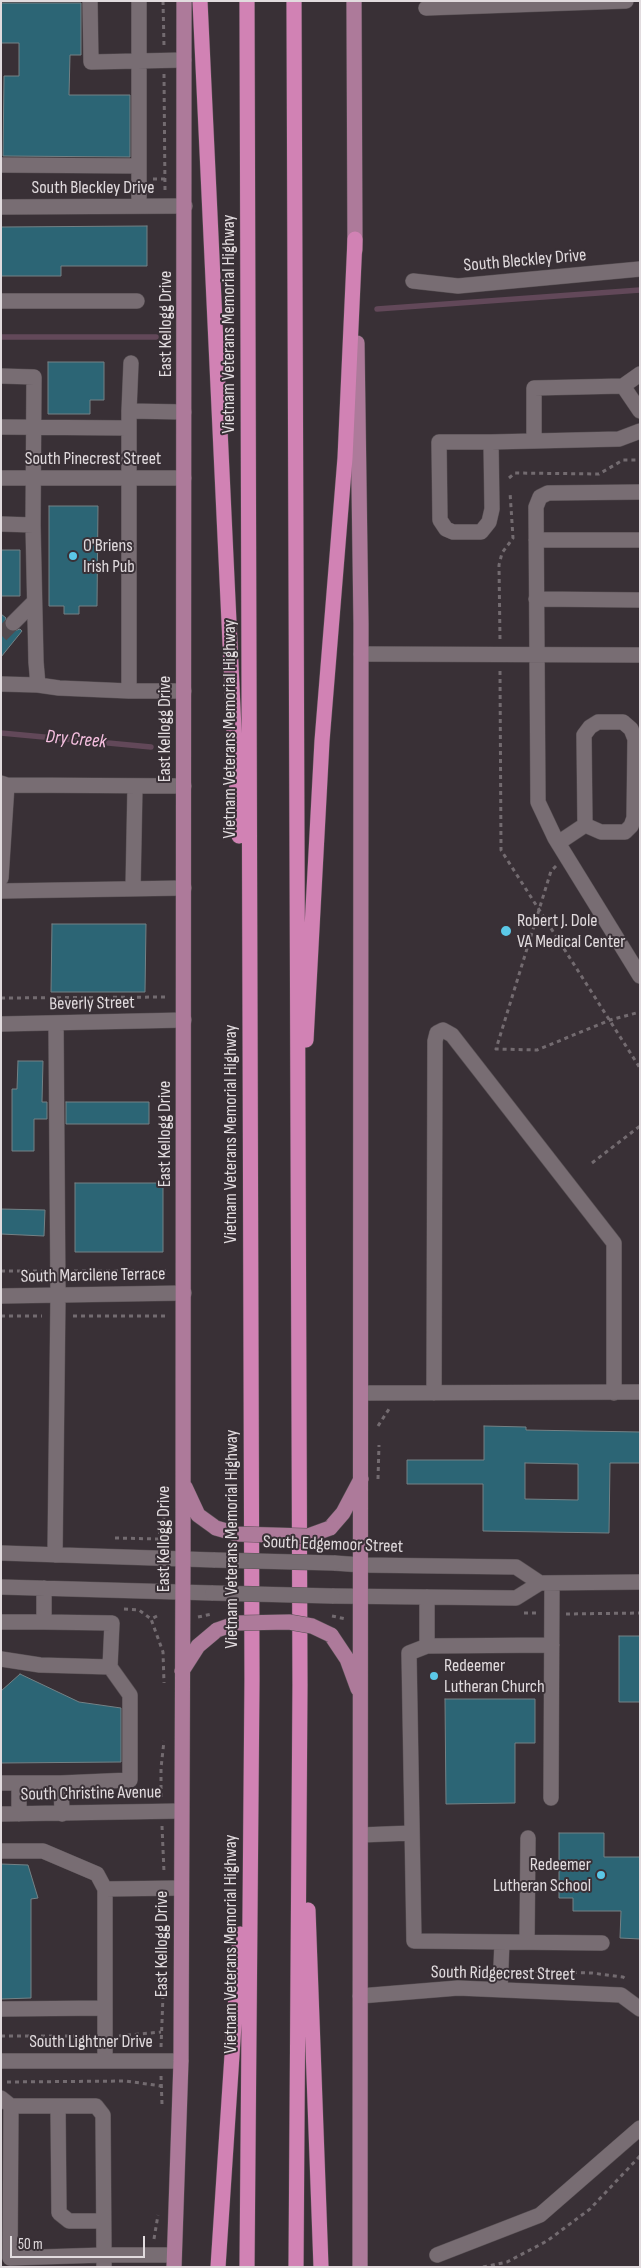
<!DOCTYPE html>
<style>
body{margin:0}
#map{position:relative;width:641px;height:2268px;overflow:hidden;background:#393036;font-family:"Sofia Sans Condensed",sans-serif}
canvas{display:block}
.frame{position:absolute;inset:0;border:2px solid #e1dbde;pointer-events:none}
.scale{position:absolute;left:10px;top:2236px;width:135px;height:22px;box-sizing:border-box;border:2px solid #e1dbde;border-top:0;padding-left:6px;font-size:15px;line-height:18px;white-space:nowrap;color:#e1dbde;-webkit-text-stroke:4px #393036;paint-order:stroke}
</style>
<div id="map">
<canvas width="641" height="2268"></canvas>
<div class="frame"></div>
<div class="scale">50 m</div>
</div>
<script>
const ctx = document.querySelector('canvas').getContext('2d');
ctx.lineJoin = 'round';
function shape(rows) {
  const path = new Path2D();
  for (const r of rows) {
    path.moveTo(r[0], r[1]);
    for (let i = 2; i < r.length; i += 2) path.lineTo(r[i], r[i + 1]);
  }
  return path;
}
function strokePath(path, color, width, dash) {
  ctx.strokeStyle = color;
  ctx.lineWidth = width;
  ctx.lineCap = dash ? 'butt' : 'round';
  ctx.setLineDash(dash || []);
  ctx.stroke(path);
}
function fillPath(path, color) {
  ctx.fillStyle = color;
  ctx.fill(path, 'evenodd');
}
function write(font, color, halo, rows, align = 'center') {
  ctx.font = font + ' "Sofia Sans Condensed",sans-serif';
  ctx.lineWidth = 4;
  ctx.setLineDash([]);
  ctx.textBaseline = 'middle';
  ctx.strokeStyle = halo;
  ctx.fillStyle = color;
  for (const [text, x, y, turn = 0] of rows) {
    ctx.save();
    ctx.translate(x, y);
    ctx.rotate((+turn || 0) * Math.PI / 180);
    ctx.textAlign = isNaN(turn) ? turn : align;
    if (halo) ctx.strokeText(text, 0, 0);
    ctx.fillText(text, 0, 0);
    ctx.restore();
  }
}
strokePath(shape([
 [377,309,640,290],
 [1,337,156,337],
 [1,733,151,747]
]), '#624859', 5.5);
const building = shape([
 [1,3,81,3,81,55,70,55,69,95,130,95,130,157,3,156,4,76,19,76,19,43,1,43,1,3],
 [147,226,147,266,61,266,61,276,1,276,1,227,147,226],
 [48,362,104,362,104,400,90,400,90,414,48,414,48,362],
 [49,506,98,506,97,606,79,606,79,614,64,614,64,606,49,606,49,506],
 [1,550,20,550,20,596,1,596,1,550],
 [1,614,6,618,4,625,7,630,11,632,20,629,22,631,1,657,1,614],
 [52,924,146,924,145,992,51,992,52,924],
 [18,1061,43,1061,42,1102,47,1102,47,1119,34,1119,34,1151,12,1151,12,1089,17,1089,18,1061],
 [66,1102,149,1102,149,1124,66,1124,66,1102],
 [75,1183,163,1183,163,1252,75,1252,75,1183],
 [1,1209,45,1210,44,1236,1,1234,1,1209],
 [484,1426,526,1427,526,1430,640,1432,640,1463,610,1463,609,1533,483,1531,483,1484,407,1484,407,1460,484,1460,484,1426],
 [525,1463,578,1464,578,1500,525,1499,525,1463],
 [619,1636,640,1636,640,1702,619,1702,619,1636],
 [20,1674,79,1702,121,1708,121,1762,1,1763,1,1691,20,1674],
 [445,1699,535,1699,535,1743,515,1743,515,1803,446,1804,445,1699],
 [559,1833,604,1833,604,1857,640,1857,640,1939,620,1938,621,1911,573,1911,573,1898,559,1898,559,1833],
 [1,1864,28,1865,38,1898,31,1899,31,1998,1,1999,1,1864]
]);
fillPath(building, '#2c6575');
strokePath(building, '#748185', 1);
strokePath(shape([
 [1,635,13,623]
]), '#524a4f', 15, [15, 8]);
const minor = shape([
 [90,1,91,62,184,60],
 [139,1,139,206],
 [426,8,626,1],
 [1,165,139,166],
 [1,207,185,206],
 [413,281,458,286,640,269],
 [1,301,137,301],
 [131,363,129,411,184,412],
 [1,376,34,377,33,525,36,662,38,685,59,688,129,691],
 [623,386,640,374],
 [129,411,129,691,184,691],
 [640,411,623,386,534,388,534,441,619,439,640,431],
 [1,427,129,428],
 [491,442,439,442,440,520,446,529,453,532,481,532,489,522,492,509,491,442,534,441],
 [1,478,184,478],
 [640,492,548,493,540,497,536,507,538,802,555,838,640,976],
 [1,524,33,525],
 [536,540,640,540],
 [536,599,640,600],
 [13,623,34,602],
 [361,654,640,655],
 [1,684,38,685],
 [1,783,7,785,184,786],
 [558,843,585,825,601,832,625,832,631,826,634,818,635,739,631,729,623,722,598,722,590,727,584,735,585,825],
 [1,878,7,785],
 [133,889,135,786],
 [1,891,184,888],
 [1,1024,184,1020],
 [1,1296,184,1293],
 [361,1393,640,1392],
 [434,1393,435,1041,437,1033,443,1030,452,1035,614,1243,614,1393],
 [1,1553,215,1560],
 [55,1555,58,1295,56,1023],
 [334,1563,362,1565,516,1567,540,1583],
 [1,1587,213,1593],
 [332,1596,516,1598,540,1583,640,1582],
 [427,1597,427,1646,409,1653,414,1941,602,1943],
 [1,1622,44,1622,44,1588],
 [427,1646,552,1645],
 [1,1659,40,1665,110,1667,112,1623,44,1622],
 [1,1783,61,1783],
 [19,1783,19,1814],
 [551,1798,552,1583],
 [1,1814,181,1811],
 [62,1814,61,1783,130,1780,130,1695,110,1667],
 [361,1835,411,1833],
 [1,1851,43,1851,97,1874,105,1889],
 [527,1942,528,1838],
 [500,1990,502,1942],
 [360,1996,458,1988,621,1995,640,2009],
 [1,2009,105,2008],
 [1,2061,181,2061],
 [105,2061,105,1889,181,1888],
 [1,2098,11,2106,96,2106,103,2115,104,2255,10,2258,11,2106],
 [58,2107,59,2213,69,2221,103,2221],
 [437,2255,540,2215,640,2128],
 [104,2267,104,2255,174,2255]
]);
const major = shape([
 [354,1,355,250],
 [357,343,361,624,360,2267],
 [185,1487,198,1515,216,1528],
 [330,1528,343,1513,361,1479],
 [331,1635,347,1659,358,1689],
 [182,1671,198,1646,217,1630],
 [174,2267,181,2061,183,1558,184,1]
]);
const highway = shape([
 [200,1,239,836],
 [247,1,252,1680,247,2267],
 [294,1,300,1684,296,2267],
 [306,1040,322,741,345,458,355,239],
 [308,1910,321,2267],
 [218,2267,240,1934]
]);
strokePath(minor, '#574f53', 16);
strokePath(major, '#574f53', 16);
strokePath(highway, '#574f53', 16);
strokePath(shape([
 [163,1,164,46],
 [164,74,165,191],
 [153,179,165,179],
 [509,478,515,473,599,474,623,460,640,460],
 [500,639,499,565,502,553,513,538,510,492],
 [500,671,501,850,640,1068],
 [556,866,551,871,496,1049,537,1050,610,1020,640,1012],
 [1,998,167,997],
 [592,1163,640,1126],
 [1,1271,42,1271],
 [74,1271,167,1271],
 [1,1316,42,1316],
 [73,1316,167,1316],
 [378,1426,389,1409],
 [378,1479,379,1445],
 [115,1538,158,1539,165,1514],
 [124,1609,139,1610,151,1619],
 [524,1613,538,1613],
 [566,1614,640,1613],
 [157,1616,151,1619,163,1652,164,1683],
 [161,1797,161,1768,164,1741],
 [162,1826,164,1872],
 [517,1971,592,1973,623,1977,626,1979],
 [1,2036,90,2036],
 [119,2036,161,2032],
 [161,2047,163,1996],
 [161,2076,162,2104],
 [7,2082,126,2081,161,2086],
 [154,2239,158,2215],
 [483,2267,507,2262,547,2241,590,2209,640,2156]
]), '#736b70', 3, [4, 4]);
strokePath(minor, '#786d73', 15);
strokePath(major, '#ad7a9a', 15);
strokePath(highway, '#d182b4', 15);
const minorBridge = shape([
 [215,1560,334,1563],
 [213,1593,332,1596]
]);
const majorBridge = shape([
 [216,1528,237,1534,308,1536,330,1528],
 [217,1630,237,1623,289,1622,312,1626,331,1635]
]);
strokePath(minorBridge, '#574f53', 16, []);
strokePath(majorBridge, '#574f53', 16, []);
strokePath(shape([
 [332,1616,346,1619],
 [198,1617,212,1614]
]), '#736b70', 3, [4, 4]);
strokePath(minorBridge, '#786d73', 15);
strokePath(majorBridge, '#ad7a9a', 15);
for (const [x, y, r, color] of [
 [73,556,5,"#5bc8e7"],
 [506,931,6,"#5bc8e7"],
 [434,1676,5,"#5bc8e7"],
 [601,1875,5,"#5bc8e7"]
]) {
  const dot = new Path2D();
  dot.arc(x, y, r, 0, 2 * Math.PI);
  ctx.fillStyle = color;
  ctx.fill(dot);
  strokePath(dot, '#393036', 2);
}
write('18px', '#e1dbde', '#393036', [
 ["South Bleckley Drive",93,188],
 ["South Bleckley Drive",525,261,-5],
 ["East Kellogg Drive",166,324,-90],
 ["Vietnam Veterans Memorial Highway",229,324,-90],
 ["South Pinecrest Street",93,459],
 ["East Kellogg Drive",165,729,-90],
 ["Vietnam Veterans Memorial Highway",230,729,-90],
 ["Beverly Street",92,1004,-1],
 ["East Kellogg Drive",165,1134,-90],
 ["Vietnam Veterans Memorial Highway",231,1134,-90],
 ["South Marcilene Terrace",93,1276,-1],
 ["East Kellogg Drive",164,1539,-90],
 ["Vietnam Veterans Memorial Highway",232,1539,-90],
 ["South Edgemoor Street",333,1545,2],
 ["South Christine Avenue",91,1794,-1],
 ["East Kellogg Drive",162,1944,-90],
 ["Vietnam Veterans Memorial Highway",231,1944,-90],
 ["South Ridgecrest Street",503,1974,1],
 ["South Lightner Drive",91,2042]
]);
write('18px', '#e1dbde', '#393036', [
 ["O'Briens",83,546],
 ["Irish Pub",83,567],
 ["Robert J. Dole",517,921],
 ["VA Medical Center",517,942],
 ["Redeemer",444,1666],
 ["Lutheran Church",444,1687],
 ["Redeemer",591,1865,"right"],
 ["Lutheran School",591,1886,"right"]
], 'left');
write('italic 19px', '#f8c1e2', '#393036', [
 ["Dry Creek",76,740,5]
]);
</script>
